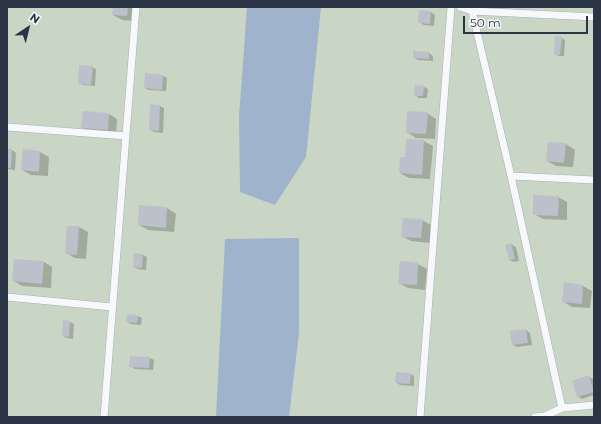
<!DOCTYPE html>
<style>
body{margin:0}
#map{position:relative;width:601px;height:424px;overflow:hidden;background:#e4e7ec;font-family:Montserrat,sans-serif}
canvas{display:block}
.frame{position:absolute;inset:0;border:8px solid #2b3445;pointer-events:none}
.north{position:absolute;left:8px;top:8px;width:40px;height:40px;-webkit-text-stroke:3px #f4f6f9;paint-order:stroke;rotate:35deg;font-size:11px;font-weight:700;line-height:16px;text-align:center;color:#2b3445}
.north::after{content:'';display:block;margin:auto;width:14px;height:18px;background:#2b3445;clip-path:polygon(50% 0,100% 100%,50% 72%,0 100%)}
.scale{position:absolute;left:463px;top:16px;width:125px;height:18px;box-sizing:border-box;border:2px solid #2b3445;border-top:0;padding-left:5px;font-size:12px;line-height:14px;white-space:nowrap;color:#2b3445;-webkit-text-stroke:3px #f4f6f9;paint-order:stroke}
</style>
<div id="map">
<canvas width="601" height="424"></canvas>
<div class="frame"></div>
<div class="north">N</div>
<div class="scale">50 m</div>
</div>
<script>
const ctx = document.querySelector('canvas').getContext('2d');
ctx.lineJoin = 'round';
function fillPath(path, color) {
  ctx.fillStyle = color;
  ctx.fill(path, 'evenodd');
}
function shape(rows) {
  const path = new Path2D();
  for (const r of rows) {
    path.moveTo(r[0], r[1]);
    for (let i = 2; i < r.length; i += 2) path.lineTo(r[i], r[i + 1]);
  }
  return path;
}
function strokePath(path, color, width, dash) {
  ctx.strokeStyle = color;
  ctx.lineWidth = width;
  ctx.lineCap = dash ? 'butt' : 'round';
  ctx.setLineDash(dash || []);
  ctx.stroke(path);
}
fillPath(shape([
 [7,7,594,7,594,417,7,417]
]), '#c9d6c5');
fillPath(shape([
 [247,7,321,7,306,157,275,205,240,192,239,117],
 [299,238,299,333,289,417,216,417,225,239]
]), '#9fb4cc');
fillPath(shape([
 [114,7,137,7,136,21,122,20,113,15],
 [431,12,435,15,434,26,424,25,419,22],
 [561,38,565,40,564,56,559,56,555,54],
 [429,53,433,56,433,61,418,60,414,58],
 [92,67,96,69,95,86,83,85,79,83],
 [146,74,163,76,167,78,166,91,149,90,145,88],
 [424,87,428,89,427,98,419,98,415,95],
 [151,105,160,106,164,108,163,133,154,132,150,130],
 [427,113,436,119,435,139,416,138,407,132],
 [109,114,117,119,116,135,91,133,83,128],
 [424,141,433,146,430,179,409,178,400,173],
 [566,144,575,150,573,167,556,166,547,161],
 [7,150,12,150,16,153,15,170,7,169],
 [23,150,40,152,49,157,48,176,31,175,22,170],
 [558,197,567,202,567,220,543,219,534,214],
 [167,208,176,214,174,232,148,230,139,225],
 [422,220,431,225,430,243,411,241,402,236],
 [67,227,79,227,88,232,86,259,75,258,66,253],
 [511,244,516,247,519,261,514,262,510,260],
 [143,255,147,257,146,270,138,269,134,267],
 [44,262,52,267,51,288,22,286,14,281],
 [401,262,418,264,427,269,425,290,408,288,399,283],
 [565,284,583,286,592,291,590,308,572,307,564,302],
 [138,316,142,318,141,325,131,324,127,322],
 [64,321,70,322,74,324,73,339,67,338,63,336],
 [526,330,530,333,532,345,517,347,513,345],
 [150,358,154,360,153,370,135,369,130,366],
 [410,374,414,376,414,386,400,385,396,382],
 [589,377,593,379,594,381,594,395,582,399,578,396]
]), '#0003');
fillPath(shape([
 [113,7,128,7,127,16,112,15],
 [419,10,431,11,430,24,418,23],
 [555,36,562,37,560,55,554,54],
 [413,51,429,52,429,59,413,58],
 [79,65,93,66,91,85,78,84],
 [145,73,163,75,162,90,144,88],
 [415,85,424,86,423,96,414,96],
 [150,104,160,105,159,131,149,130],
 [83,111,109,113,108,130,81,128],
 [407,111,428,112,426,134,406,133],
 [406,139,424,140,422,175,399,173,400,157,405,157],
 [548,142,566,143,564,163,546,161],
 [7,149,12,149,11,168,7,168],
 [23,149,40,151,39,172,21,170],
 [533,195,559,196,558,216,533,215],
 [139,205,167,207,166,228,138,225],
 [403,218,423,219,421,238,401,237],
 [67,226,79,226,77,255,65,254],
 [511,243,515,259,509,260,505,245],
 [134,253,143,254,142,268,133,267],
 [14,259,44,261,42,284,12,281],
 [400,261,418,263,417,285,398,284],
 [564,282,583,285,582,304,562,302],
 [127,314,138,315,137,323,126,322],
 [63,320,70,321,69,337,62,336],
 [526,329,528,343,512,345,510,331],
 [130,356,150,357,149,368,129,367],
 [396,372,411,373,410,384,395,383],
 [589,375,594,392,577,397,572,381]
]), '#bbc0ca');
const lane = shape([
 [460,7,472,11,594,17],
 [472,11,511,176,562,408,594,405],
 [7,127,126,136],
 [511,176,594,180],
 [7,297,112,307],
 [104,417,136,7],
 [420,417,451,7],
 [535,417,545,416,562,408]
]);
strokePath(lane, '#a9aeb7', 8);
strokePath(lane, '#f7f8fa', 7);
</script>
